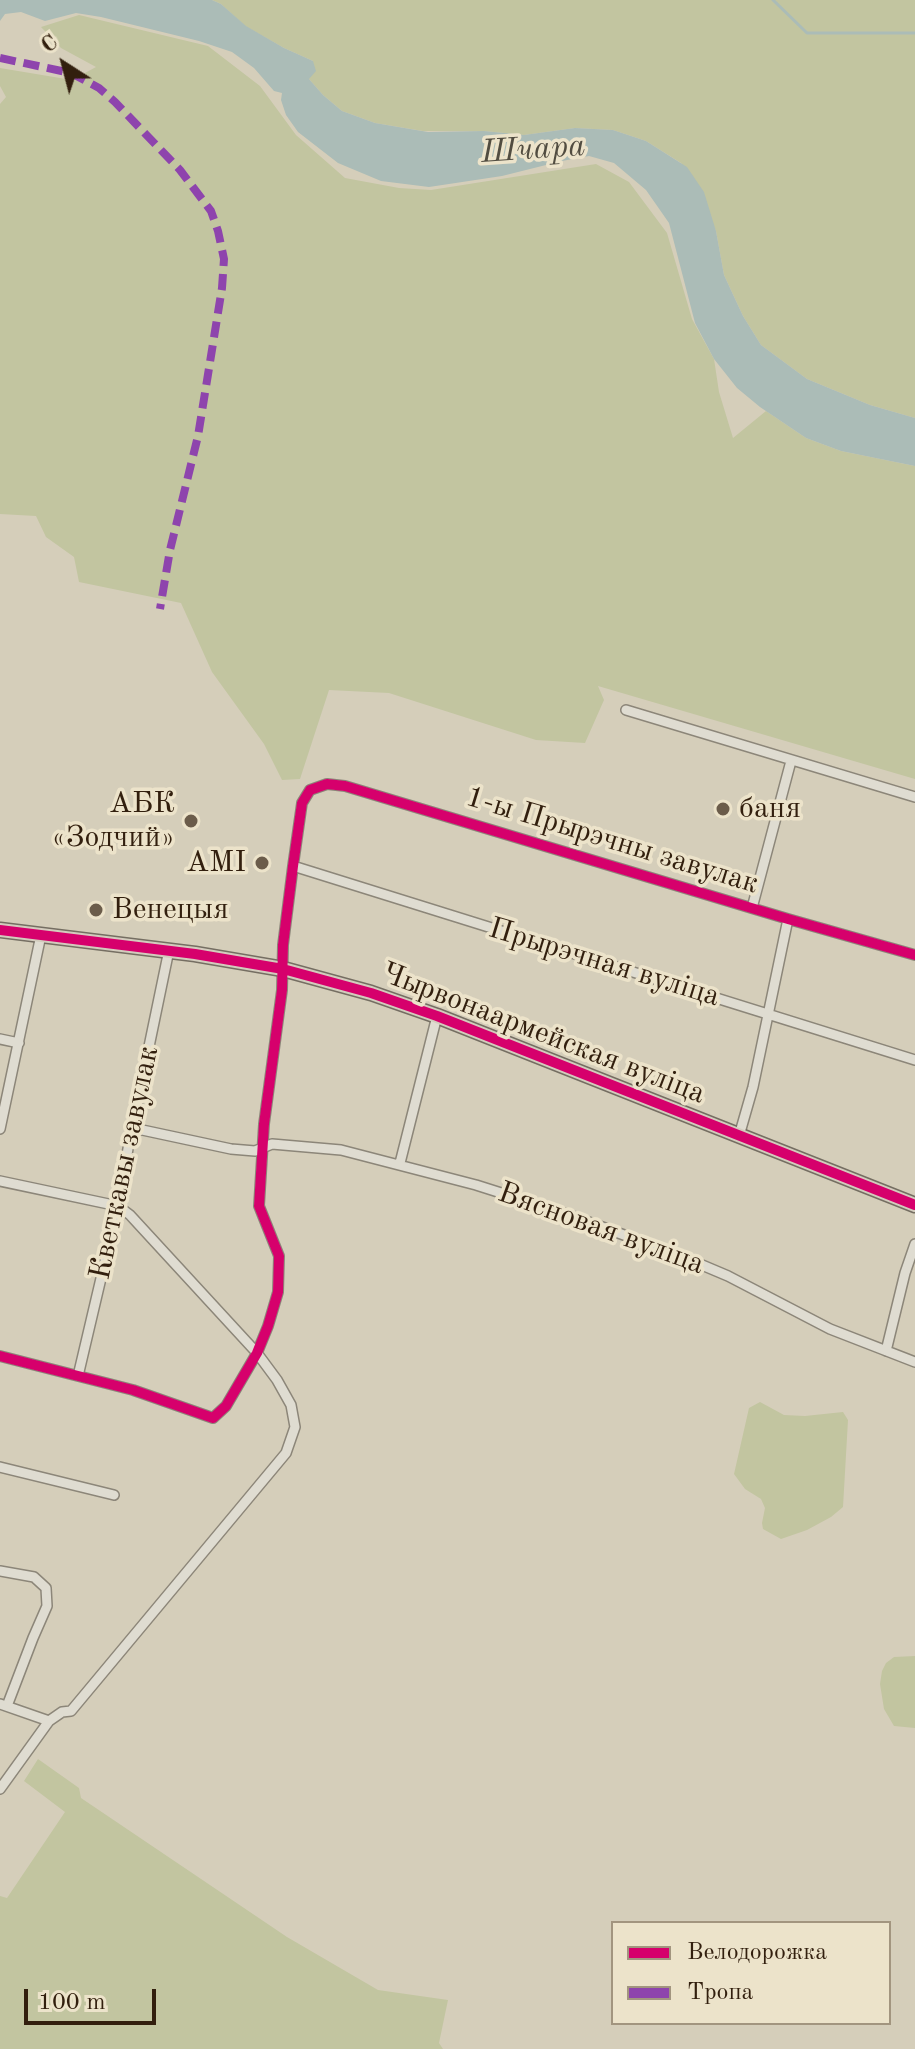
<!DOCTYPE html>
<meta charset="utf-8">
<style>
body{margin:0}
#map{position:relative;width:915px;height:2049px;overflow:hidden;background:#d5ceba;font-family:"Old Standard TT",serif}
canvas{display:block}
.legend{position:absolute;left:611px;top:1921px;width:280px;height:104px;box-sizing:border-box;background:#ece3ca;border:2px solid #a2957f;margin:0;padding:10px 14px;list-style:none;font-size:24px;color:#321f0e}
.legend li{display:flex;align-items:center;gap:16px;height:40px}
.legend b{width:40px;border:2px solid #a2957f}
.north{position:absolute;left:24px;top:24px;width:80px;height:80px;-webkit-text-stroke:6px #ece3ca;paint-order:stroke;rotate:324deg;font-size:22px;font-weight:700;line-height:32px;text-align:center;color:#321f0e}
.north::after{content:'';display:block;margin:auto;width:28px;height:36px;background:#321f0e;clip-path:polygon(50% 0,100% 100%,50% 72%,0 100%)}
.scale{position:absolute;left:24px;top:1989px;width:132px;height:36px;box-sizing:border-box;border:4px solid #321f0e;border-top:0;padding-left:10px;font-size:24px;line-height:28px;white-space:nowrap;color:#321f0e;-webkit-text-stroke:6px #ece3ca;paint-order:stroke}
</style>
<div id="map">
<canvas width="915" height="2049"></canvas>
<ul class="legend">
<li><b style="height:10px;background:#d6006c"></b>Велодорожка</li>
<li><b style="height:10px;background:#8e44ad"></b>Тропа</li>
</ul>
<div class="north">С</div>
<div class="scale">100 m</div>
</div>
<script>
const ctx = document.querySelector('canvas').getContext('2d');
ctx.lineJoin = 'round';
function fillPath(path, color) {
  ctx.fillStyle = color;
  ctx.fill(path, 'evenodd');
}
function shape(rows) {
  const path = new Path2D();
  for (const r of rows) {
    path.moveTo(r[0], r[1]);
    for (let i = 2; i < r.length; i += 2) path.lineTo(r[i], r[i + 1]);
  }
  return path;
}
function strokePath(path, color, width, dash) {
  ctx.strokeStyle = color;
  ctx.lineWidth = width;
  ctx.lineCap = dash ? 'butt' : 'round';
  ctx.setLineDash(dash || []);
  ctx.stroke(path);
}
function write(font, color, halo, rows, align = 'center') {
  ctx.font = font + ' "Old Standard TT",serif';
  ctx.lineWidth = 7;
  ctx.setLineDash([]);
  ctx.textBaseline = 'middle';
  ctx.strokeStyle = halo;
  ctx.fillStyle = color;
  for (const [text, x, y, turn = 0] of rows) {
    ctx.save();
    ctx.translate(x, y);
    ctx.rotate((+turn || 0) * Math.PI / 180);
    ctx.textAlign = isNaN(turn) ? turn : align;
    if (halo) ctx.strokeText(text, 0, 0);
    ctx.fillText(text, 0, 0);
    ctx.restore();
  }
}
fillPath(shape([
 [212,0,915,0,915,418,870,405,807,379,761,345,743,316,724,275,716,231,681,163,646,141,613,130,575,128,524,135,484,131,423,131,375,123,342,111,323,95,309,79,313,61,284,48,245,26,221,4],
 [79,15,208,46,260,86,296,135,345,178,399,188,431,190,596,164,629,182,667,233,692,319,714,359,719,392,733,438,766,411,806,438,841,451,915,466,915,779,598,686,604,700,585,743,536,740,389,693,329,690,300,779,282,780,264,744,212,672,181,603,79,582,74,557,46,537,36,516,0,514,0,104,6,97,0,86,0,68,72,80,96,67,61,48,41,27],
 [760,1402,784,1415,805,1416,843,1412,848,1420,843,1507,831,1517,807,1530,781,1539,763,1529,762,1523,765,1508,761,1499,745,1489,734,1474,749,1408],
 [915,1656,915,1728,894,1726,884,1709,880,1684,882,1671,886,1663,894,1657],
 [38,1759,79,1788,81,1798,287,1937,378,1990,448,2000,439,2043,443,2049,0,2049,0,1896,7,1898,65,1812,24,1781]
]), '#c2c5a0');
fillPath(shape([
 [0,0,212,0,221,4,246,26,284,48,313,61,316,71,309,79,323,95,342,111,375,123,428,132,484,131,524,135,575,128,613,130,646,141,687,167,704,192,716,231,724,275,743,316,761,345,807,379,870,405,915,418,915,466,841,451,806,438,760,407,737,388,714,359,695,323,669,223,646,190,614,163,589,156,562,161,502,176,429,187,381,181,338,163,298,132,286,115,281,100,282,93,274,91,254,68,232,52,199,41,101,17,76,13,45,21,21,12,5,14,0,21]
]), '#abbcb7');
strokePath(shape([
 [773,0,807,33,915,33]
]), '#abbcb7', 3);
const minor = shape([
 [626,710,915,797],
 [293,866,915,1060],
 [752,908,791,761],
 [0,1039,19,1043],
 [133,1128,231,1149,255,1151,272,1144,341,1150,476,1185,561,1212,676,1254,728,1276,830,1329,915,1362],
 [0,1129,41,935],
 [739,1136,753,1087,788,919],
 [400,1163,437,1016],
 [0,1181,118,1206,130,1215,257,1353,277,1380,291,1405,295,1427,286,1453,71,1711,62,1712,49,1721,0,1789],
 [886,1351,905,1273,915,1244],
 [0,1356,133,1390,213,1418,226,1406,257,1353,268,1326,278,1292,279,1256,259,1206,264,1124,282,990,283,945,293,866,302,803,310,790,327,784,345,786,788,919,915,955],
 [78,1376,118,1206,129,1143,169,950],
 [0,1467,114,1495],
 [0,1571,34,1577,46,1588,47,1606,33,1638,7,1706],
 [0,1704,49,1721]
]);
const highway = shape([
 [0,930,195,954,283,969,371,993,437,1016,915,1205]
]);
strokePath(minor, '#8c8679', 12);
strokePath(highway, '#756e62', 17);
strokePath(minor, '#dfdcd1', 9);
strokePath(highway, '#d3ccbd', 14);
strokePath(shape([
 [0,58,71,73,99,88,115,102,180,170,211,211,218,231,224,259,222,288,198,436,170,550,160,609]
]), '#8e44ad', 8, [16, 8]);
strokePath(shape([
 [0,930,195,954,283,969,371,993,437,1016,915,1205],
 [0,1356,133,1390,213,1418,226,1406,257,1353,268,1326,278,1292,279,1256,259,1206,264,1124,282,990,283,945,293,866,302,803,310,790,327,784,345,786,788,919,915,955]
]), '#d6006c', 10);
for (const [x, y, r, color] of [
 [723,809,8,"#6b5c4a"],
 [191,821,8,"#6b5c4a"],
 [262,863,8,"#6b5c4a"],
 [96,910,8,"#6b5c4a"]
]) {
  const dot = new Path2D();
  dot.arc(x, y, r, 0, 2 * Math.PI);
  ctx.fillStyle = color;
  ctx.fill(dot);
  strokePath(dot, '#ece3ca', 3);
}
write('30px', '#321f0e', '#ece3ca', [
 ["АБК",175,804],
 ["«Зодчий»",175,838],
 ["баня",739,809,"left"],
 ["AMI",246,863],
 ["Венецыя",112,910,"left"]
], 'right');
write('30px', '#321f0e', '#ece3ca', [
 ["1-ы Прырэчны завулак",612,841,17],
 ["Прырэчная вуліца",604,963,17],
 ["Чырвонаармейская вуліца",543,1034,21],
 ["Кветкавы завулак",125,1163,-78],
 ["Вясновая вуліца",601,1229,20]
]);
write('italic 32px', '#514c40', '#ece3ca', [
 ["Шчара",533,150,-4]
]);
</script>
